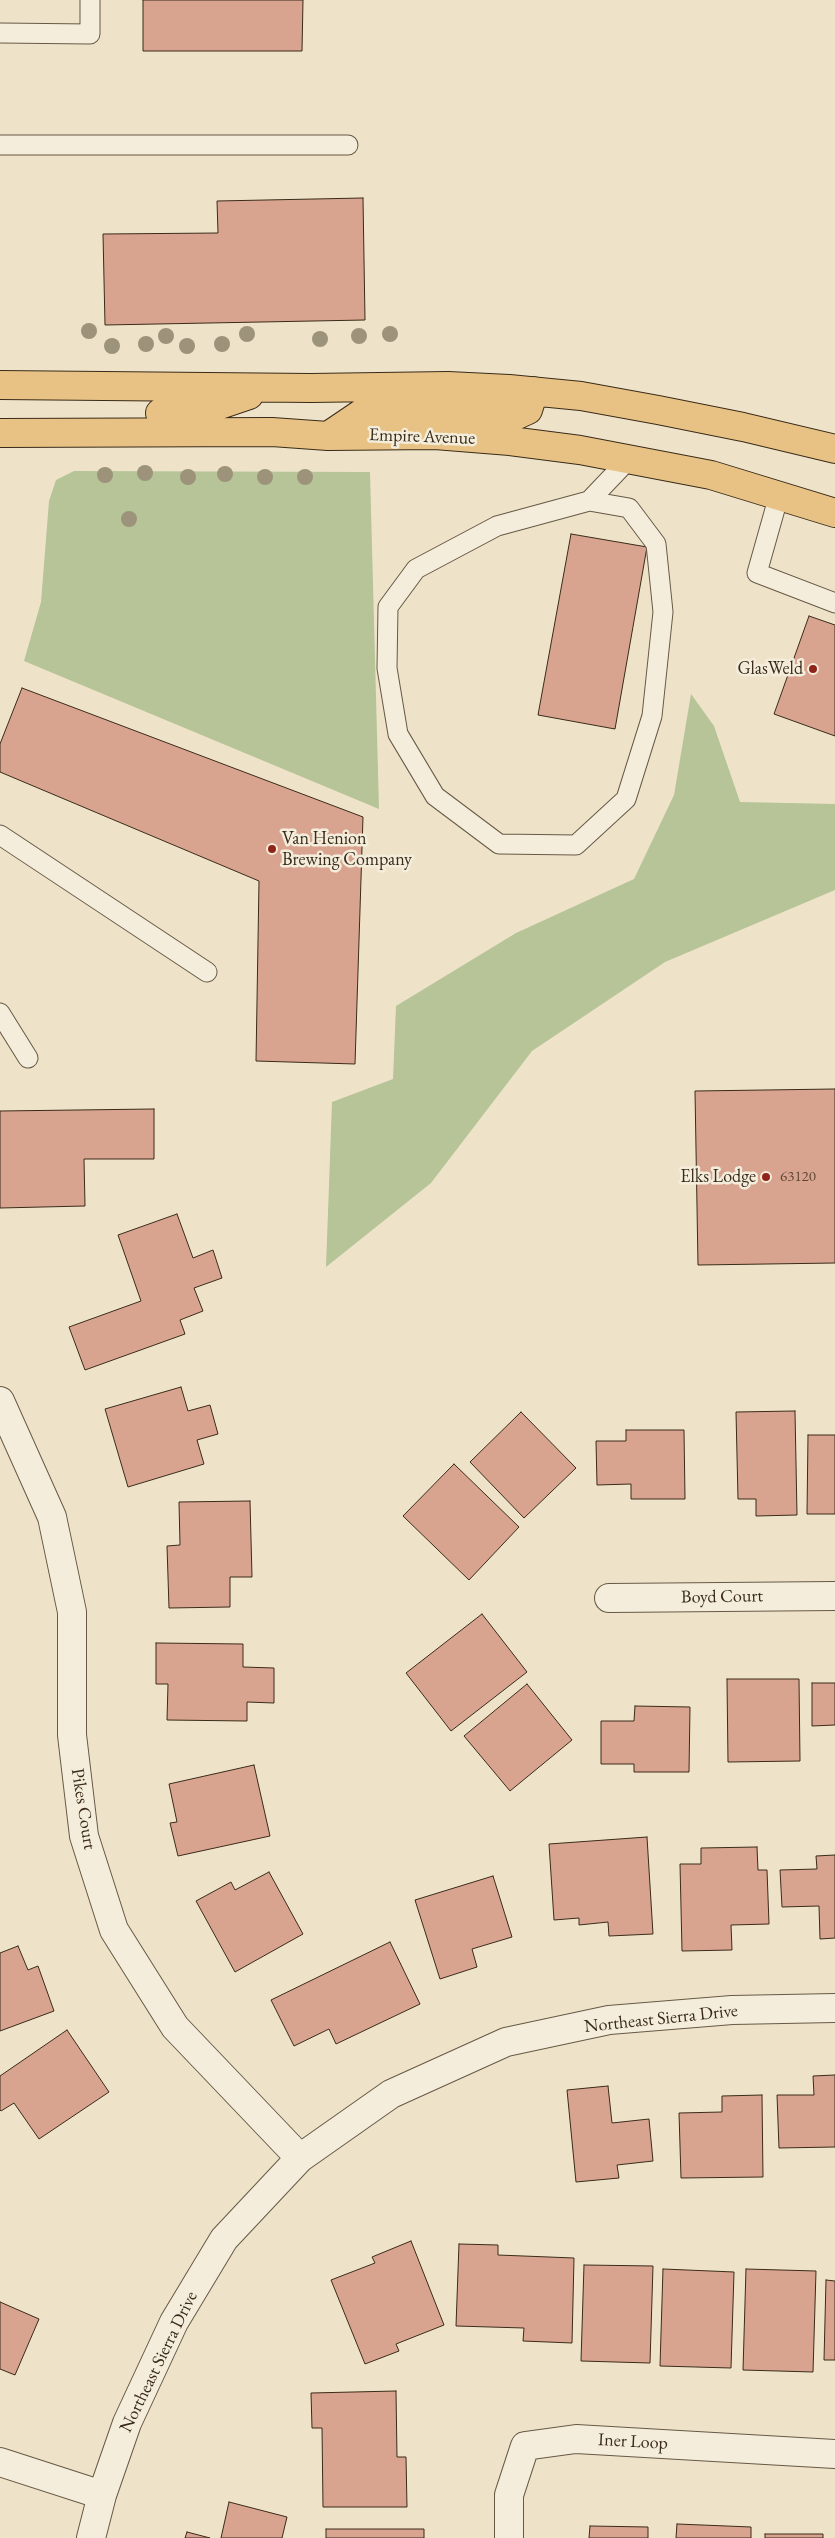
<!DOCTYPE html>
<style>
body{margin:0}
canvas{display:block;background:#eee3c9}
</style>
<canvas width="835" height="2538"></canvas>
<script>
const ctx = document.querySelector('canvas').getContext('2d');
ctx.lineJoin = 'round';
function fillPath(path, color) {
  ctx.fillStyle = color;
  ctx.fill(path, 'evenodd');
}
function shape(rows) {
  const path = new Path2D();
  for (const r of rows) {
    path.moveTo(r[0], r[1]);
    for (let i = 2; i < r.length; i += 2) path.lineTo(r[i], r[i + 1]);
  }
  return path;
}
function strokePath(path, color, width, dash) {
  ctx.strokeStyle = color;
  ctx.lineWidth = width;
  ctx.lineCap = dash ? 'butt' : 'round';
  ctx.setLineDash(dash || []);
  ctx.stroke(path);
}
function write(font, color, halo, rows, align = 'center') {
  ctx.font = font + ' "EB Garamond",serif';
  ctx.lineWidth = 5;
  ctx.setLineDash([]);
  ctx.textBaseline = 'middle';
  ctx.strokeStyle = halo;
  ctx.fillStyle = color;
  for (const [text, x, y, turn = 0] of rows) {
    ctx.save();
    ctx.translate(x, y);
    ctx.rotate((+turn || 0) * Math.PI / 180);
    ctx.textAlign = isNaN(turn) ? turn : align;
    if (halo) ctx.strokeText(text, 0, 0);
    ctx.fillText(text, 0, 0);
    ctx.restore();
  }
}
fillPath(shape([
 [74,471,370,472,379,809,24,661,41,602,49,501,56,480],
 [691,694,714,726,740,802,835,804,835,890,665,962,532,1051,431,1183,326,1267,332,1102,393,1079,396,1006,516,933,634,879,674,795]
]), '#b6c498');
const building = shape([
 [143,0,303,0,302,51,143,51,143,0],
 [363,198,365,320,105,325,103,234,218,233,217,201,363,198],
 [571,534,647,547,615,729,538,715,571,534],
 [809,616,835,625,835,736,774,714,809,616],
 [22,688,363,817,355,1064,256,1061,259,881,0,772,0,744,22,688],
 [835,1089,835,1263,698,1265,695,1091,835,1089],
 [154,1109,154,1159,84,1159,85,1206,0,1208,0,1111,154,1109],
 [177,1214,193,1258,213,1250,222,1278,194,1288,203,1311,180,1320,185,1334,85,1370,69,1327,141,1301,118,1235,177,1214],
 [181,1387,188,1411,210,1405,218,1434,197,1440,204,1464,128,1487,105,1409,181,1387],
 [795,1411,797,1515,756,1516,756,1499,738,1499,736,1412,795,1411],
 [521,1412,576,1468,524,1518,470,1462,521,1412],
 [626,1430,684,1430,685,1499,631,1499,631,1484,597,1485,596,1441,626,1441,626,1430],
 [808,1435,835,1435,835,1514,807,1514,808,1435],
 [454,1464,519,1527,469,1580,403,1516,454,1464],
 [250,1501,252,1577,230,1577,230,1607,169,1608,167,1546,180,1545,179,1502,250,1501],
 [482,1614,527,1672,451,1731,406,1673,482,1614],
 [156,1643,243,1644,243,1667,274,1668,274,1703,247,1702,247,1721,167,1720,168,1684,156,1684,156,1643],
 [727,1679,799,1679,800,1761,728,1762,727,1679],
 [812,1683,835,1683,835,1725,812,1726,812,1683],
 [527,1684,572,1740,510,1791,464,1736,527,1684],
 [635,1706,690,1707,689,1772,634,1772,634,1764,601,1764,601,1721,634,1721,635,1706],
 [254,1765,270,1836,178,1856,170,1823,177,1822,169,1784,254,1765],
 [647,1837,653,1934,609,1936,608,1922,579,1925,579,1918,554,1920,549,1844,647,1837],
 [757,1847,758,1870,767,1870,769,1924,731,1925,732,1950,682,1951,680,1864,701,1864,701,1848,757,1847],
 [835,1855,835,1938,820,1939,819,1906,782,1907,780,1870,817,1869,816,1856,835,1855],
 [269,1872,303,1934,235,1972,196,1901,231,1882,235,1890,269,1872],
 [493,1876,512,1937,472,1949,477,1967,440,1979,415,1900,493,1876],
 [390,1942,420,2004,336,2044,329,2029,294,2046,271,2000,390,1942],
 [18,1946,28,1970,38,1966,54,2011,0,2031,0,1953,18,1946],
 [67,2030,109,2092,39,2139,14,2103,1,2111,0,2110,0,2076,67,2030],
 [835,2075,835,2147,779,2148,777,2095,814,2095,813,2076,835,2075],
 [608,2086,612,2123,649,2119,653,2161,617,2165,619,2178,576,2182,567,2090,608,2086],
 [762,2095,763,2177,681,2178,679,2113,722,2112,722,2096,762,2095],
 [411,2241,444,2325,396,2344,399,2351,365,2364,331,2280,375,2263,372,2257,411,2241],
 [459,2244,498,2245,498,2255,574,2258,572,2343,523,2341,524,2328,456,2326,459,2244],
 [584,2265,653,2266,650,2363,581,2361,584,2265],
 [663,2269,734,2272,731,2368,660,2366,663,2269],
 [746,2269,816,2271,813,2372,743,2370,746,2269],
 [826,2280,835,2281,835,2360,824,2360,826,2280],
 [0,2302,39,2319,15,2375,0,2369,0,2302],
 [396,2391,397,2457,406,2457,407,2507,323,2507,322,2428,312,2428,311,2393,396,2391],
 [229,2502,287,2517,282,2538,221,2538,229,2502],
 [677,2524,751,2527,751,2538,676,2538,677,2524],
 [590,2526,648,2527,648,2538,589,2538,590,2526],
 [326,2529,424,2529,424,2538,326,2538,326,2529],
 [187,2532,210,2538,185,2538,187,2532],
 [765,2534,823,2534,823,2538,765,2538,765,2534]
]);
fillPath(building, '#d8a490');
strokePath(building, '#3a2b19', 1);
const service = shape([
 [0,33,90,34,90,0],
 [0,145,348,145],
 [779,495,757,573,835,603],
 [589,501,629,508,656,544,663,612,652,716,626,799,576,845,499,844,435,796,398,734,387,668,388,607,416,569,497,526,589,501,629,459],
 [0,835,207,972],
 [0,1013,28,1058]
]);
const minor = shape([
 [0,1401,52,1517,72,1612,72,1735,84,1836,114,1930,175,2027,300,2158],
 [609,1598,835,1596],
 [0,2462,102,2495],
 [91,2538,102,2495,127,2423,174,2322,224,2239,300,2158,391,2094,506,2042,609,2020,732,2010,835,2008],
 [509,2538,509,2495,525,2446,576,2439,835,2454]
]);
const trunk = shape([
 [0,385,311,388,448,386,509,389,581,396,658,410,743,427,835,449],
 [160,413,196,413,249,395],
 [0,433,272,432,328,436,435,435,510,441,580,450,711,475,835,513],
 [328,436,362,413,444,413,515,416,528,410,534,391]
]);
strokePath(service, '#675945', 21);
strokePath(minor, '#675945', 30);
strokePath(trunk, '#3a2b19', 30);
strokePath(service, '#f4eddc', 19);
strokePath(minor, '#f4eddc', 28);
strokePath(trunk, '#e7c284', 28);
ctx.fillStyle = '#9c937a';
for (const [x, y] of [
 [89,331],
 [247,334],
 [390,334],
 [166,336],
 [359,336],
 [320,339],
 [146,344],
 [222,344],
 [112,346],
 [187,346],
 [145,473],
 [225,474],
 [105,475],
 [188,477],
 [265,477],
 [305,477],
 [129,519]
]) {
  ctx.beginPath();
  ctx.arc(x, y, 8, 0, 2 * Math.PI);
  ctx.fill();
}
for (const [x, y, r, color] of [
 [813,669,5,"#8f2418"],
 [272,849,5,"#8f2418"],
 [766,1177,5,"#8f2418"]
]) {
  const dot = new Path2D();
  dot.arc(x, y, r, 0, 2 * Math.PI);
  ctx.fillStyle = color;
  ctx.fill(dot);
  strokePath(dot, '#f4eddc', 2);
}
write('15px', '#624937', null, [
 ["63120",798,1177]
]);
write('18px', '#3a2b19', '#f4eddc', [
 ["Empire Avenue",422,437,2],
 ["Boyd Court",722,1597,-1],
 ["Pikes Court",83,1809,81],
 ["Northeast Sierra Drive",661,2019,-6],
 ["Northeast Sierra Drive",159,2362,-64],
 ["Iner Loop",633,2442,3]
]);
write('18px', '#3a2b19', '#f4eddc', [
 ["GlasWeld",803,669],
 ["Van Henion",282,839,"left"],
 ["Brewing Company",282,860,"left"],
 ["Elks Lodge",756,1177]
], 'right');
</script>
